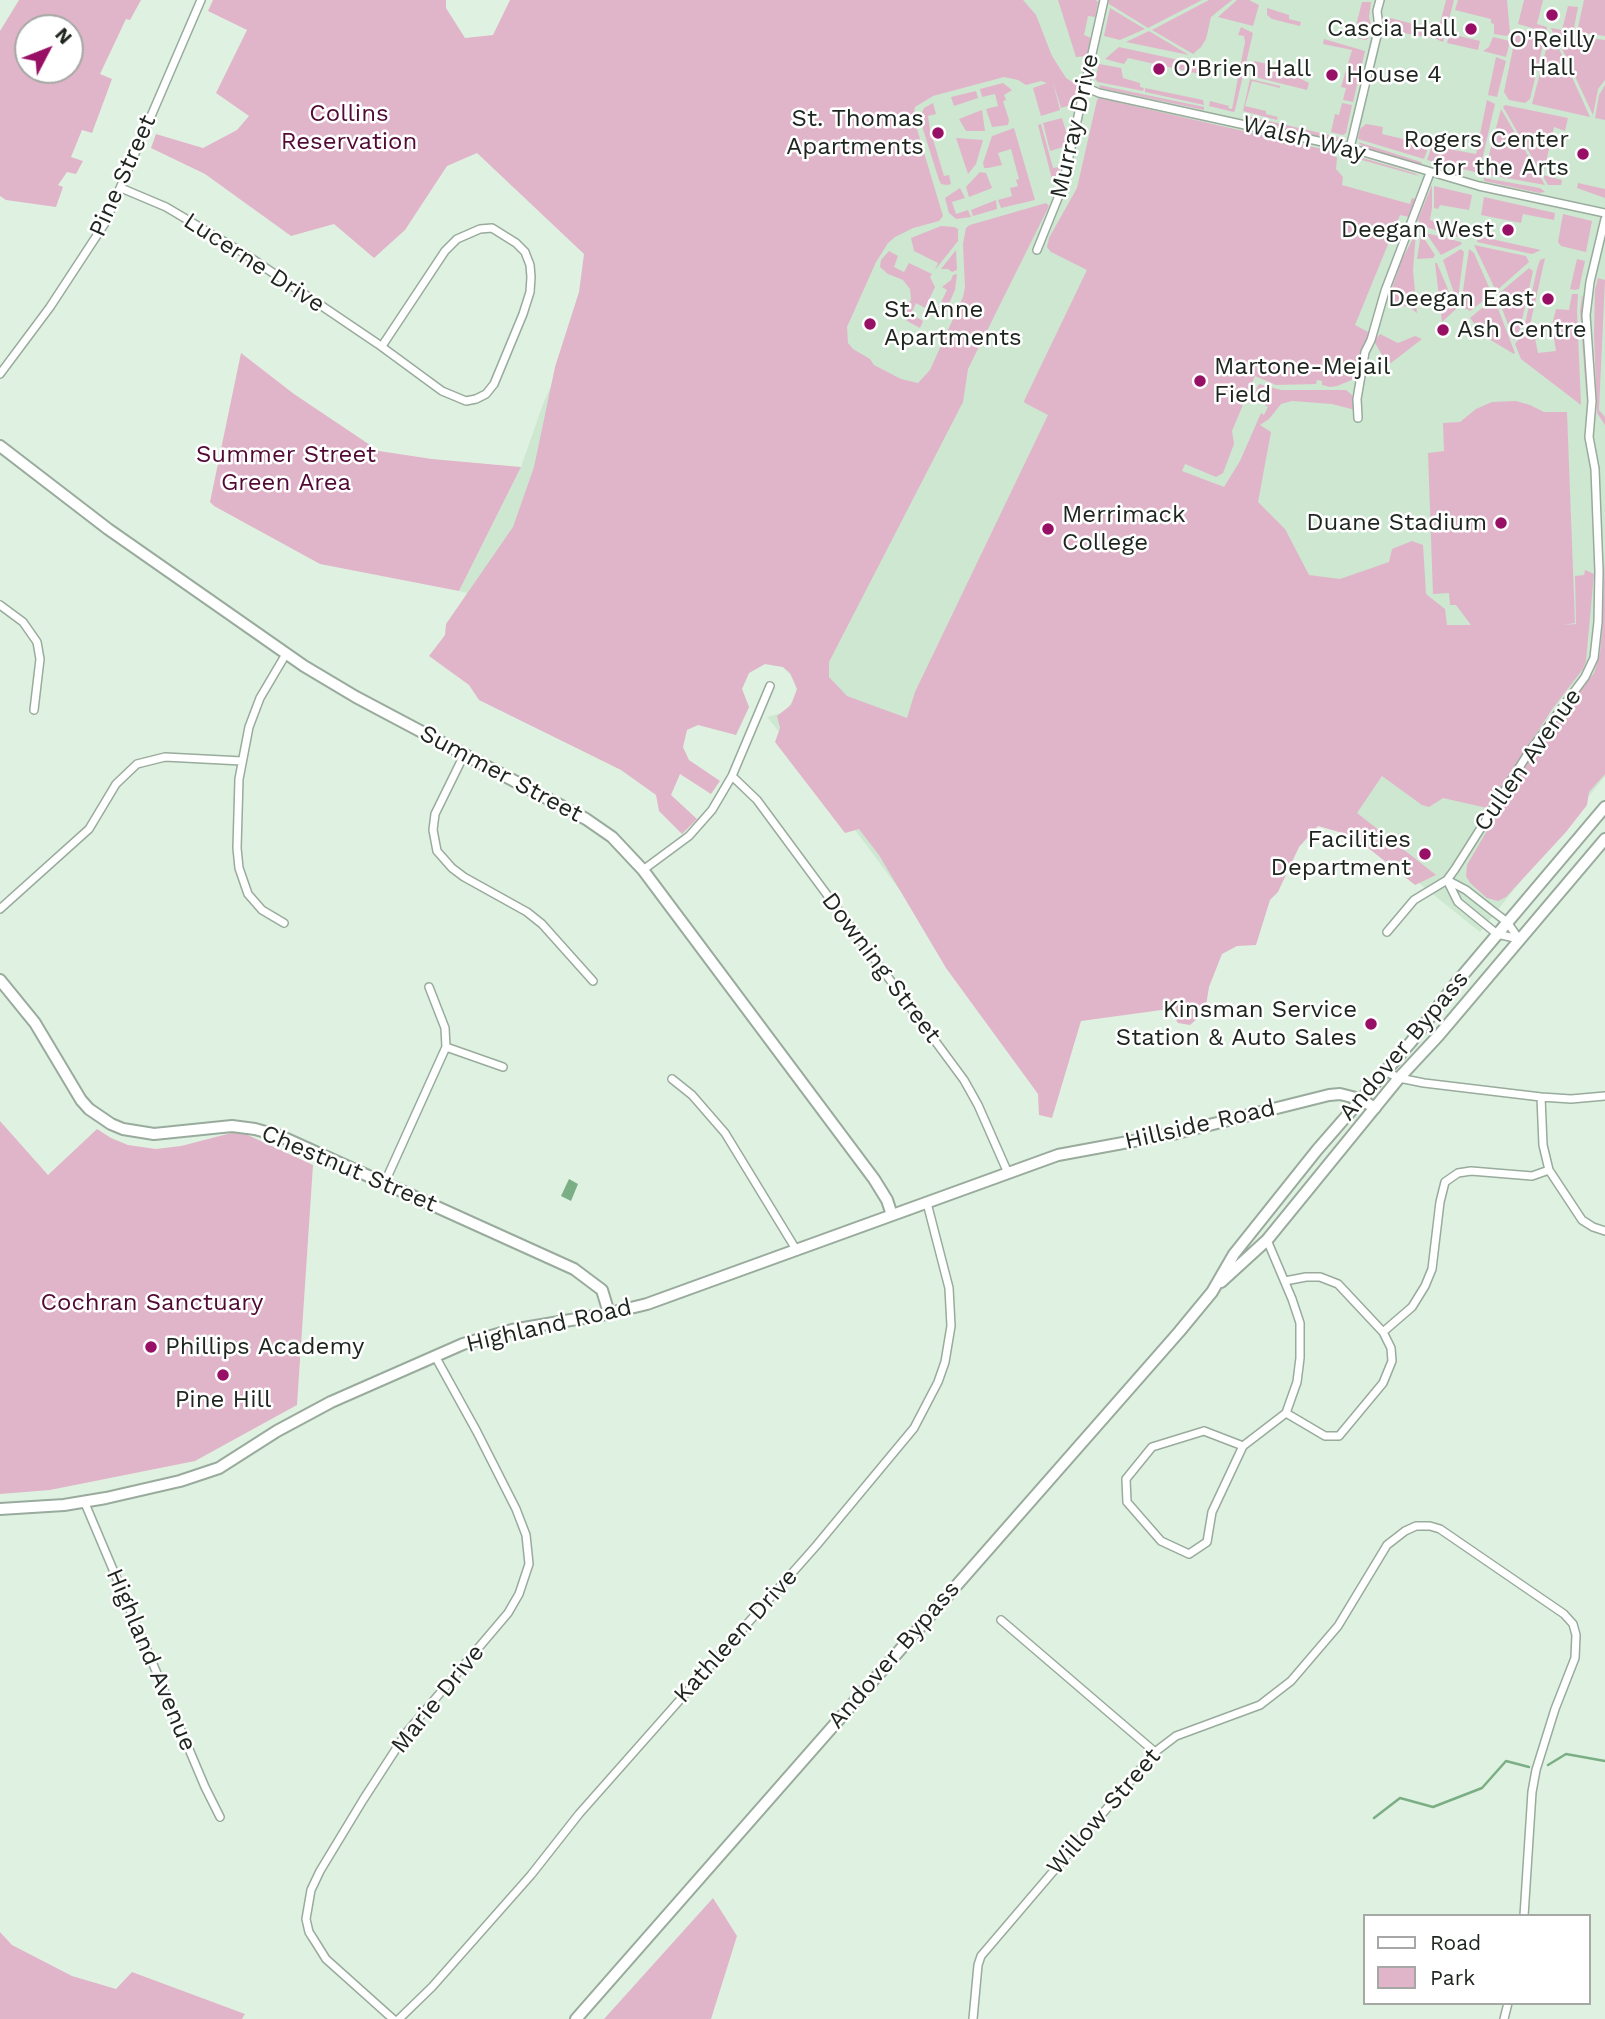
<!DOCTYPE html>
<style>
body{margin:0}
#map{position:relative;width:1605px;height:2019px;overflow:hidden;background:#dff2e1;font-family:"Work Sans",sans-serif}
canvas{display:block}
.legend{position:absolute;left:1363px;top:1914px;width:228px;height:91px;box-sizing:border-box;background:#fff;border:2px solid #a5a8a5;margin:0;padding:9px 12px;list-style:none;font-size:21px;color:#1e251f}
.legend li{display:flex;align-items:center;gap:14px;height:35px}
.legend b{width:35px;border:2px solid #a5a8a5}
.north{position:absolute;left:14px;top:14px;width:70px;height:70px;box-sizing:border-box;background:#fff;border:2px solid #a5a8a5;border-radius:50%;rotate:48deg;font-size:19px;font-weight:700;line-height:28px;text-align:center;color:#1e251f}
.north::after{content:'';display:block;margin:auto;width:24px;height:32px;background:#981065;clip-path:polygon(50% 0,100% 100%,50% 72%,0 100%)}
</style>
<div id="map">
<canvas width="1605" height="2019"></canvas>
<ul class="legend">
<li><b style="height:9px;background:#fff"></b>Road</li>
<li><b style="height:19px;background:#e1b5c9"></b>Park</li>
</ul>
<div class="north">N</div>
</div>
<script>
const ctx = document.querySelector('canvas').getContext('2d');
ctx.lineJoin = 'round';
function fillPath(path, color) {
  ctx.fillStyle = color;
  ctx.fill(path, 'evenodd');
}
function shape(rows) {
  const path = new Path2D();
  for (const r of rows) {
    path.moveTo(r[0], r[1]);
    for (let i = 2; i < r.length; i += 2) path.lineTo(r[i], r[i + 1]);
  }
  return path;
}
function strokePath(path, color, width, dash) {
  ctx.strokeStyle = color;
  ctx.lineWidth = width;
  ctx.lineCap = dash ? 'butt' : 'round';
  ctx.setLineDash(dash || []);
  ctx.stroke(path);
}
function write(font, color, halo, rows, align = 'center') {
  ctx.font = font + ' "Work Sans",sans-serif';
  ctx.lineWidth = 5;
  ctx.setLineDash([]);
  ctx.textBaseline = 'middle';
  ctx.strokeStyle = halo;
  ctx.fillStyle = color;
  for (const [text, x, y, turn = 0] of rows) {
    ctx.save();
    ctx.translate(x, y);
    ctx.rotate((+turn || 0) * Math.PI / 180);
    ctx.textAlign = isNaN(turn) ? turn : align;
    if (halo) ctx.strokeText(text, 0, 0);
    ctx.fillText(text, 0, 0);
    ctx.restore();
  }
}
fillPath(shape([
 [523,0,1605,0,1605,776,1480,932,1186,697,1050,1092,809,768,767,717,785,712,795,697,797,688,795,680,783,667,765,664,749,673,742,689,749,707,736,735,464,598,467,593,459,591,521,467,543,404,568,347,596,253]
]), '#cde7d1');
fillPath(shape([
 [19,0,141,0,130,20,126,19,100,74,112,79,92,133,82,130,71,157,83,161,76,174,67,172,58,185,63,187,56,207,6,200,0,196,0,31],
 [28,28,70,28,70,70,28,70],
 [213,0,446,0,446,8,465,38,493,35,510,0,1023,0,1036,15,1052,56,1066,78,1080,87,1078,99,1074,104,1061,108,1053,82,1060,110,1041,116,1033,88,1047,83,1041,81,1026,85,1018,80,1004,77,933,96,915,107,913,116,943,216,939,221,913,228,895,237,888,243,876,262,847,327,848,343,853,349,870,359,874,365,901,379,918,383,930,370,963,297,965,287,963,244,966,228,970,225,1046,203,1049,206,968,369,963,402,829,662,829,677,847,696,907,718,915,692,1048,415,1025,403,1024,401,1087,270,1051,252,1047,247,1049,238,1077,188,1097,100,1099,98,1331,151,1337,158,1336,169,1343,177,1342,185,1410,204,1412,198,1416,199,1409,217,1400,215,1355,325,1370,333,1359,356,1359,377,1337,386,1330,387,1322,385,1322,381,1317,380,1316,384,1276,385,1255,376,1232,431,1234,444,1223,473,1216,477,1185,464,1182,471,1224,487,1240,461,1261,413,1264,415,1268,407,1265,405,1269,395,1258,391,1255,397,1253,396,1259,384,1281,390,1346,390,1352,395,1355,410,1332,404,1292,401,1281,404,1269,419,1260,425,1271,432,1258,502,1285,529,1309,575,1340,579,1389,562,1392,549,1412,541,1423,545,1426,594,1445,609,1447,625,1471,625,1456,605,1450,605,1449,593,1433,594,1428,453,1444,451,1443,423,1460,422,1476,409,1492,402,1516,401,1530,405,1544,412,1567,412,1575,623,1563,625,1576,624,1575,576,1584,575,1585,570,1594,574,1586,661,1583,669,1553,708,1487,808,1443,798,1429,807,1422,805,1382,776,1357,813,1436,875,1415,885,1353,836,1318,826,1299,847,1278,892,1270,900,1256,945,1237,946,1222,954,1209,987,1205,1012,1190,1025,1178,1023,1169,1009,1081,1021,1052,1118,1039,1115,1038,1094,946,968,879,855,859,829,845,833,775,742,780,728,777,716,791,705,797,689,790,673,783,667,765,664,749,673,742,689,749,707,736,735,698,725,687,730,683,747,689,760,720,781,711,794,680,774,671,795,697,819,682,834,659,811,656,795,621,770,479,700,469,685,429,656,445,635,446,624,513,527,534,467,555,367,579,292,584,254,477,153,447,166,405,230,374,258,334,224,291,236,205,174,151,148,156,134,203,148,237,130,249,116,216,93,247,30,208,11],
 [1058,0,1096,0,1098,2,1095,17,1088,16,1084,35,1091,38,1087,56,1076,57],
 [1109,0,1202,0,1148,28,1109,4],
 [1209,0,1232,0,1211,17,1206,39,1201,47,1193,54,1152,30],
 [1237,0,1249,0,1259,5,1253,26,1218,17],
 [1446,0,1454,0,1443,42,1436,39],
 [1458,0,1507,0,1510,33,1507,36,1494,34,1494,24,1491,23,1491,19,1455,10],
 [1524,0,1543,0,1537,24,1547,27,1546,32,1518,24],
 [1584,0,1605,0,1605,36,1577,32],
 [1362,2,1371,2,1369,17,1371,25,1368,39,1365,40,1353,37],
 [1568,6,1578,7,1573,33,1567,37,1554,35,1551,28,1562,30],
 [1110,8,1145,29,1120,40,1104,36],
 [1267,8,1289,15,1289,19,1301,22,1300,26,1272,19,1267,15],
 [1454,15,1451,34,1480,41,1478,50,1447,43],
 [1390,18,1433,29,1430,38,1388,30],
 [1241,27,1253,33,1235,110,1234,112,1209,106,1210,101,1229,106,1228,108,1232,109,1245,42,1244,36,1238,35],
 [1517,29,1545,37,1530,99,1525,103,1509,100,1504,92],
 [1149,31,1189,55,1126,42],
 [1575,36,1605,40,1605,80,1598,89,1593,115,1558,40,1569,42],
 [1493,37,1510,41,1506,57,1483,51,1489,47],
 [1549,38,1554,39,1563,57,1590,117,1532,104],
 [1324,39,1365,51,1353,102,1343,100,1346,88,1341,87,1352,50,1323,44],
 [1119,47,1197,64,1203,69,1204,75,1128,58,1124,64,1105,59],
 [1496,57,1506,61,1497,97,1488,95],
 [1254,61,1303,72,1301,79,1309,83,1307,90,1251,76],
 [1099,64,1121,68,1123,78,1140,83,1140,87,1144,88,1143,91,1098,82,1095,79],
 [1250,79,1280,86,1280,88,1252,81,1245,106,1266,111,1266,114,1278,117,1277,120,1243,111],
 [1003,83,1012,90,1004,95,1006,100,1003,101,1009,120,1008,125,992,127,986,109,998,106,995,94,982,97,980,89],
 [1099,85,1204,107,1204,110,1100,88],
 [1605,85,1605,120,1595,118,1599,95],
 [1145,88,1203,100,1204,105,1145,92],
 [976,91,978,98,954,106,951,97],
 [1487,100,1495,104,1479,173,1427,160,1432,146,1476,154],
 [933,103,936,114,928,116,930,129,944,176,949,175,951,184,947,185,941,184,939,180,921,123,920,117,924,108],
 [1342,103,1352,105,1346,133,1343,135,1331,132,1335,114,1339,115],
 [1505,105,1568,118,1565,131,1554,127,1543,175,1562,180,1561,185,1548,185,1503,107],
 [1501,109,1533,164,1545,185,1484,174],
 [982,110,985,131,966,131,959,119],
 [1243,115,1329,135,1346,139,1340,142,1334,141,1247,120],
 [1062,118,1070,145,1050,151,1043,123],
 [1041,124,1053,168,1059,167,1060,171,1053,183,1038,125],
 [1366,124,1383,127,1382,134,1429,145,1424,159,1358,139,1360,129],
 [1014,128,1035,200,1001,208,998,200,1012,196,1010,188,1018,186,1016,180,1019,179,1011,149,998,153,1002,165,988,168,984,168,983,163,992,136],
 [956,138,983,140,976,164,968,174],
 [1358,142,1421,162,1422,165,1364,148],
 [1356,156,1414,173,1419,176,1351,157],
 [980,172,986,173,992,188,969,197,966,187],
 [1484,178,1540,188,1545,192,1539,193,1484,181],
 [1578,183,1605,189,1605,198,1577,188],
 [1432,185,1432,208,1430,220,1464,229,1462,238,1422,226,1419,223,1418,219],
 [1434,186,1472,195,1469,210,1440,205,1438,209,1434,208],
 [960,188,965,198,952,202,956,214,968,210,971,217,956,219,949,213,945,198],
 [1484,197,1555,213,1554,220,1523,214,1521,223,1481,215],
 [996,200,997,209,973,216,971,210],
 [1563,214,1592,221,1586,252,1561,246,1558,242],
 [941,226,954,227,958,229,958,241,935,270,938,263,914,251,911,238],
 [1416,233,1413,270,1417,313,1409,307,1394,305,1389,297,1402,259],
 [1426,233,1461,242,1462,244,1441,255],
 [1421,234,1435,255,1433,258,1417,259],
 [1478,236,1541,250,1532,254,1477,242],
 [1474,245,1526,256,1529,262,1496,291],
 [1461,249,1464,252,1458,298,1455,296,1443,260],
 [1469,249,1474,253,1492,294,1470,311,1465,308,1462,297],
 [956,250,957,270,952,272,948,269,941,269],
 [889,251,898,256,894,267,904,272,909,263,932,274,930,277,935,287,925,308,916,303,911,314,923,321,920,328,907,321,904,314,911,299,910,289,903,280,888,274,880,267,881,260],
 [1545,258,1530,325,1533,328,1538,353,1556,351,1552,325,1556,309,1569,310,1572,294,1578,294,1577,311,1581,405,1521,359,1515,344,1523,333,1537,269,1540,260],
 [1577,259,1585,261,1579,289,1575,290,1570,289],
 [1435,263,1437,263,1456,309,1442,322],
 [1529,268,1533,271,1520,329,1514,341,1497,295],
 [957,274,955,290,942,319,935,315,947,290,942,287,951,280,953,275],
 [1598,278,1605,280,1599,410,1605,417,1605,425,1597,413,1594,334,1595,290],
 [1582,296,1583,296,1582,310,1587,407,1580,310],
 [1494,298,1515,353,1514,354,1484,336,1470,318],
 [1380,334,1398,343,1415,336,1422,339,1391,363,1382,355,1374,341],
 [241,353,294,394,379,451,432,459,521,467,459,591,320,564,214,506,210,502],
 [1605,559,1605,774,1589,792,1587,805,1566,832,1506,897,1498,901,1487,898,1470,883,1466,876,1467,865,1528,760,1564,708,1594,673,1600,653,1602,630],
 [0,1121,48,1175,97,1129,111,1138,128,1145,156,1149,181,1146,239,1131,313,1165,297,1405,195,1461,50,1490,0,1494],
 [713,1898,737,1936,711,2019,604,2019],
 [0,1932,12,1945,72,1976,116,1989,132,1972,245,2014,242,2019,0,2019]
]), '#e1b5c9');
fillPath(shape([
 [569,1179,578,1184,571,1201,561,1196]
]), '#7bae84');
strokePath(shape([
 [1548,1765,1566,1754,1605,1761],
 [1374,1818,1400,1798,1433,1807,1482,1788,1506,1761,1529,1767]
]), '#7bae84', 2.5);
const street = shape([
 [1085,87,1099,93,1350,148,1479,186,1605,213],
 [1350,148,1379,27,1377,11,1380,0],
 [121,188,166,207,245,254,378,344,442,391,466,401,476,399,486,394,494,384,523,314,530,292,531,277,530,265,525,252,516,243,492,228,480,229,457,239,445,251,382,346],
 [1037,250,1062,188,1104,0],
 [0,374,50,307,105,223,201,0],
 [1358,418,1357,399,1365,352,1371,340,1385,291,1430,173],
 [0,605,23,622,37,642,40,659,34,710],
 [464,755,435,814,433,830,437,851,452,868,464,877,527,912,542,924,593,981],
 [732,776,757,800,964,1080,978,1105,1008,1173],
 [643,870,689,836,712,810,732,776,770,686],
 [1447,880,1466,890,1494,912,1507,922,1519,939,1497,934,1458,902,1447,880],
 [0,909,89,829,116,784,137,764,165,757,242,761],
 [284,923,262,910,248,894,239,868,237,848,239,779,249,727,260,698,286,654],
 [1387,932,1414,900,1447,880,1455,869,1529,752,1585,677,1594,658,1598,622,1599,571,1595,469,1589,437,1592,401,1586,315,1590,282,1605,219],
 [446,1047,503,1067],
 [1385,1071,1399,1078,1424,1083,1541,1097,1571,1099,1605,1096],
 [672,1079,692,1095,725,1133,797,1251],
 [1541,1097,1543,1145,1549,1170,1582,1220,1593,1227,1605,1231],
 [385,1182,446,1047,445,1028,429,987],
 [1285,1281,1306,1277,1320,1277,1338,1284,1383,1332,1391,1348,1392,1361,1383,1383,1339,1436,1325,1436,1286,1413],
 [1383,1332,1412,1307,1425,1286,1432,1269,1440,1202,1445,1182,1458,1173,1471,1171,1532,1176,1549,1170],
 [1204,1431,1243,1446,1212,1512,1207,1542,1189,1554,1161,1541,1127,1502,1126,1479,1152,1447,1204,1431],
 [1243,1446,1286,1413,1297,1382,1300,1358,1300,1323,1292,1299,1267,1240],
 [84,1501,205,1787,220,1817],
 [1001,1620,1155,1752],
 [393,2019,326,1959,316,1943,309,1932,306,1919,311,1890,320,1871,363,1800,407,1732,508,1613,519,1594,529,1564,526,1535,516,1509,477,1432,435,1356],
 [399,2019,432,1987,531,1875,579,1814,816,1546,914,1428,938,1382,945,1362,951,1326,949,1288,927,1203],
 [973,2019,978,1965,981,1956,1155,1752,1176,1736,1260,1705,1291,1681,1338,1626,1387,1545,1405,1531,1416,1526,1430,1526,1440,1529,1564,1614,1573,1624,1576,1635,1575,1658,1555,1709,1536,1770,1532,1792,1524,1916],
 [1504,2019,1508,2003]
]);
const secondary = shape([
 [0,446,108,529,304,666,356,697,586,819,612,837,643,870,874,1179,887,1200,892,1215],
 [0,980,35,1023,81,1100,89,1109,111,1124,123,1129,154,1134,232,1126,255,1129,280,1136,574,1269,602,1290,609,1313],
 [0,1509,64,1505,106,1498,180,1481,219,1468,277,1431,331,1402,463,1344,512,1330,606,1314,647,1304,1058,1155,1177,1133,1329,1095,1340,1094,1360,1099,1375,1108]
]);
const primary = shape([
 [1221,1282,1267,1240,1399,1078,1439,1035,1605,839],
 [576,2019,1179,1332,1212,1292,1234,1254,1317,1150,1411,1042,1457,982,1605,807]
]);
strokePath(street, '#99ab9c', 10);
strokePath(secondary, '#99ab9c', 14);
strokePath(primary, '#99ab9c', 14);
strokePath(street, '#fff', 7);
strokePath(secondary, '#fff', 10);
strokePath(primary, '#fff', 10);
for (const [x, y, r, color] of [
 [1552,15,7,"#981065"],
 [1471,29,7,"#981065"],
 [1159,69,7,"#981065"],
 [1332,75,7,"#981065"],
 [938,133,7,"#981065"],
 [1583,154,7,"#981065"],
 [1508,230,7,"#981065"],
 [1548,299,7,"#981065"],
 [870,324,7,"#981065"],
 [1443,330,7,"#981065"],
 [1200,381,7,"#981065"],
 [1501,523,7,"#981065"],
 [1048,529,7,"#981065"],
 [1425,854,7,"#981065"],
 [1371,1024,7,"#981065"],
 [151,1347,7,"#981065"],
 [223,1375,7,"#981065"]
]) {
  const dot = new Path2D();
  dot.arc(x, y, r, 0, 2 * Math.PI);
  ctx.fillStyle = color;
  ctx.fill(dot);
  strokePath(dot, '#fff', 2.5);
}
write('24px', '#1e251f', '#fff', [
 ["Cascia Hall",1457,29],
 ["O'Reilly",1552,40,"center"],
 ["Hall",1552,68,"center"],
 ["O'Brien Hall",1173,69,"left"],
 ["House 4",1346,75,"left"],
 ["St. Thomas",924,119],
 ["Apartments",924,147],
 ["Rogers Center",1569,140],
 ["for the Arts",1569,168],
 ["Deegan West",1494,230],
 ["Deegan East",1534,299],
 ["St. Anne",884,310,"left"],
 ["Apartments",884,338,"left"],
 ["Ash Centre",1457,330,"left"],
 ["Martone-Mejail",1214,367,"left"],
 ["Field",1214,395,"left"],
 ["Merrimack",1062,515,"left"],
 ["College",1062,543,"left"],
 ["Duane Stadium",1487,523],
 ["Facilities",1411,840],
 ["Department",1411,868],
 ["Kinsman Service",1357,1010],
 ["Station & Auto Sales",1357,1038],
 ["Phillips Academy",165,1347,"left"],
 ["Pine Hill",223,1400,"center"]
], 'right');
write('24px', '#520a35', '#fff', [
 ["Collins",349,114],
 ["Reservation",349,142],
 ["Summer Street",286,455],
 ["Green Area",286,483],
 ["Cochran Sanctuary",152,1303]
]);
write('24px', '#1e251f', '#fff', [
 ["Murray Drive",1075,126,-77],
 ["Walsh Way",1304,139,14],
 ["Pine Street",123,176,-66],
 ["Lucerne Drive",254,263,33],
 ["Cullen Avenue",1528,760,-55],
 ["Summer Street",501,774,28],
 ["Downing Street",881,968,53],
 ["Andover Bypass",1404,1046,-50],
 ["Hillside Road",1200,1125,-13],
 ["Chestnut Street",349,1169,23],
 ["Highland Road",549,1326,-13],
 ["Kathleen Drive",736,1636,-48],
 ["Andover Bypass",894,1655,-49],
 ["Highland Avenue",151,1660,67],
 ["Marie Drive",438,1699,-51],
 ["Willow Street",1104,1812,-49]
]);
</script>
